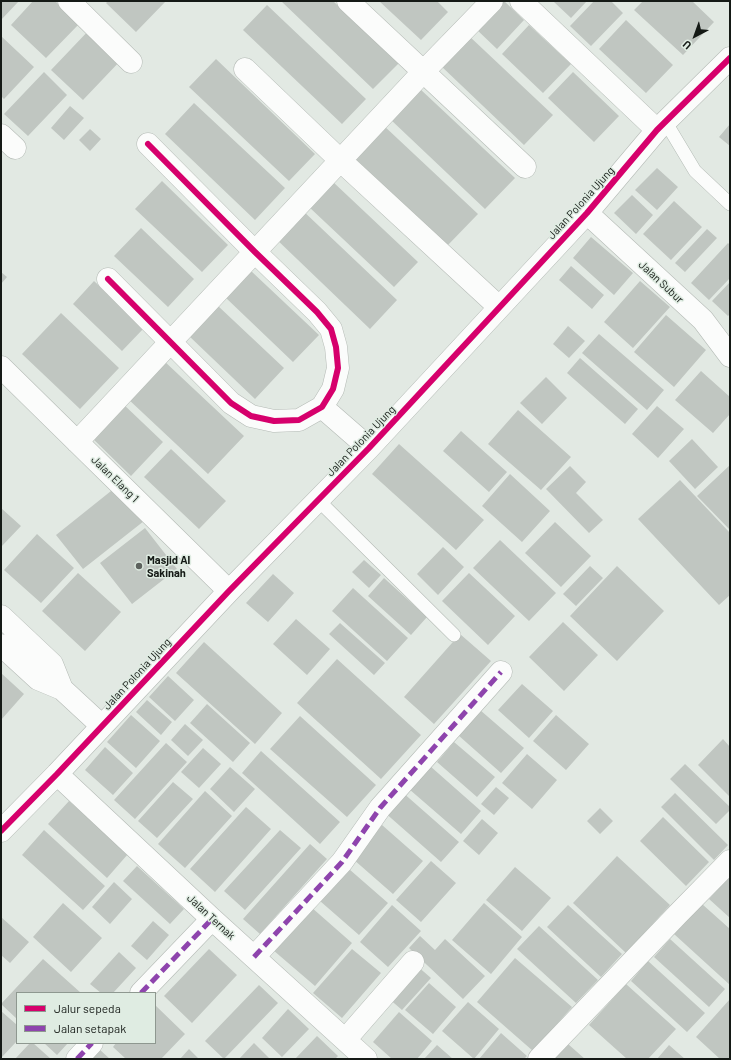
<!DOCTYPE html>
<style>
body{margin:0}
#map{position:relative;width:731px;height:1060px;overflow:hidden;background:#e2e9e3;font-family:Barlow,sans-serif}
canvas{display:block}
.frame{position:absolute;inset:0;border:2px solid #151a16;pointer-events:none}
.legend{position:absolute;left:16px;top:992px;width:140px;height:52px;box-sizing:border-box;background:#dfece2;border:1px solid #8e9890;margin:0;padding:5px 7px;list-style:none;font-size:12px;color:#151a16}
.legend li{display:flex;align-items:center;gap:8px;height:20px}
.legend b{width:20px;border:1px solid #8e9890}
.north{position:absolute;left:675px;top:16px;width:40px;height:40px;-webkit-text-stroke:3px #dfece2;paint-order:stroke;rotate:221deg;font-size:11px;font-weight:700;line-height:16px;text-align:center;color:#151a16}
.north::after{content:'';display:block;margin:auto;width:14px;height:18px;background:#151a16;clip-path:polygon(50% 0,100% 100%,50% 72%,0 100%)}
</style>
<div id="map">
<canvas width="731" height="1060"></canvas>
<div class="frame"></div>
<ul class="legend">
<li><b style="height:5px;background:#d6006c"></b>Jalur sepeda</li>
<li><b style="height:5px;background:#8e44ad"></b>Jalan setapak</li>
</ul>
<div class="north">U</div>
</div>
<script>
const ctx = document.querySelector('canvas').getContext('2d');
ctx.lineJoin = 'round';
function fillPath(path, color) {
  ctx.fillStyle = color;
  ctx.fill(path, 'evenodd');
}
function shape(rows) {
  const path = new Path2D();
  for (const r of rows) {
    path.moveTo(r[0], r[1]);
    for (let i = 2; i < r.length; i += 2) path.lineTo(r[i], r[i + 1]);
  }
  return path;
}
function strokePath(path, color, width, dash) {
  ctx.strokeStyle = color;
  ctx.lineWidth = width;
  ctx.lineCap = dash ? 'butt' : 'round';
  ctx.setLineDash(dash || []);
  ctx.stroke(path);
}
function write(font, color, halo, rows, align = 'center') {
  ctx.font = font + ' Barlow,sans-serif';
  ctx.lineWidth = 3;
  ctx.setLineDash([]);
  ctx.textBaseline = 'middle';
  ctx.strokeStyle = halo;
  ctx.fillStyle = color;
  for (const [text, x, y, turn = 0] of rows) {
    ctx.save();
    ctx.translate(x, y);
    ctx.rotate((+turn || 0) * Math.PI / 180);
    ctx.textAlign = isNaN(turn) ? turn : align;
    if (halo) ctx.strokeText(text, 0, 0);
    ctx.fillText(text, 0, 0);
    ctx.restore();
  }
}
fillPath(shape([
 [1,1,19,1,1,20],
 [33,1,55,1,79,24,46,58,11,25],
 [108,1,166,1,136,32,106,3],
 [281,1,333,1,399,63,373,89],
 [379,1,437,1,448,12,421,40],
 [501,1,504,1,524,20,497,49,475,28],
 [555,1,587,1,571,18,554,2],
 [594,1,611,1,623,13,591,46,570,26],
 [643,1,692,1,714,22,683,55,634,10],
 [267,5,366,99,342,124,243,30],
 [626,20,673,65,646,93,599,49],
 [529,25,571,64,543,93,502,54],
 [91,28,122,59,83,100,51,70],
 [468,35,553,115,524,145,440,65],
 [1,36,34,67,4,99,1,96],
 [216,59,315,154,289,181,189,87],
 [44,72,67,95,28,136,4,114],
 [573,72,619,116,594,142,548,98],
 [419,88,515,178,485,209,390,119],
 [194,103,285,188,255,220,165,134],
 [70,106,84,118,64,140,51,128],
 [382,124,478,214,447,246,352,156],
 [730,124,730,146,719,137],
 [90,129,101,139,90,151,79,140],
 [657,168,678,187,657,210,635,190],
 [162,181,228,245,202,272,135,209],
 [332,181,418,262,394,287,308,206],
 [632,195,653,215,636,234,614,213],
 [674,201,702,227,671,260,643,234],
 [300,208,397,300,370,329,273,236],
 [141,228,194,279,168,307,114,256],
 [707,229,717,238,685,272,675,263],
 [591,237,633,273,614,295,573,258],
 [728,243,730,245,730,278,709,300,691,283],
 [571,266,604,295,592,309,559,280],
 [250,270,319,335,293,362,225,297],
 [1,272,7,277,1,284],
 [94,281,144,328,122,351,73,304],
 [640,281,670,307,633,348,604,322],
 [730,282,730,314,728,316,712,301],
 [217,305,284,368,255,399,188,335],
 [61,313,119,368,80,409,22,354],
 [666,315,706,350,674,387,634,352],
 [568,326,585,341,569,358,553,344],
 [599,334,664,390,647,410,582,353],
 [580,358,638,409,625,424,567,373],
 [163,360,244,436,208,474,127,398],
 [701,371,730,397,730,414,713,433,675,400],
 [546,377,567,398,542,424,520,403],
 [121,402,163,442,131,476,89,435],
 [657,406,684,429,658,458,632,434],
 [518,410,571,457,541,490,488,444],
 [461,431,507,472,489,492,443,451],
 [692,439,718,467,695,489,669,461],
 [399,444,484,520,456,550,372,474],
 [171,449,226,501,199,529,144,477],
 [730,465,730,530,697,496],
 [570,466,586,482,576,493,603,520,589,533,546,489],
 [510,474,550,511,522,542,482,506],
 [680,480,730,533,730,595,719,605,638,519],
 [116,487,144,521,83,569,56,535],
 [1,508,21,526,1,547],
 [555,522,591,556,561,587,525,553],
 [145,528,177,569,132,604,100,563],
 [37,534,74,568,41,603,4,570],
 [500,540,556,593,529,621,473,568],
 [443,547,464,567,438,595,417,574],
 [364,560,381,575,369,588,352,572],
 [590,566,603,578,576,606,563,594],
 [617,566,664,611,617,661,570,616],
 [78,573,121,612,85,651,42,611],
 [469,573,515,616,488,645,442,601],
 [273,574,294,593,268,622,246,603],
 [384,578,427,617,411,635,368,596],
 [353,588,408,638,387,661,332,611],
 [296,619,330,649,307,675,273,644],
 [563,622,598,655,564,691,529,657],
 [340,623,385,663,374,675,329,634],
 [460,634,491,661,434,724,404,697],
 [204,642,282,713,255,744,176,673],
 [337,659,421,735,381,779,297,703],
 [1,673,24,694,1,720],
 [168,676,194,700,175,721,149,697],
 [522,684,553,711,529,738,498,710],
 [147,700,172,722,161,735,136,712],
 [207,704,250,743,233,762,190,723],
 [480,710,524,748,501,773,458,735],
 [131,715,160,741,136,768,107,742],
 [556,715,589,744,566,770,533,741],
 [300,716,376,785,347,817,270,749],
 [185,724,203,740,188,756,171,740],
 [723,739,730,747,730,797,698,765],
 [454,742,495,777,477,797,437,762],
 [166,743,187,762,135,819,114,800],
 [105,747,133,773,113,795,85,770],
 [203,748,221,764,199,788,181,772],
 [261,751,340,822,320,844,242,773],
 [527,754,557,780,532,809,502,783],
 [685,764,730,807,730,810,716,824,670,779],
 [430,766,481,811,461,834,409,789],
 [230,767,255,789,234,812,210,789],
 [173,782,193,799,157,838,138,821],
 [496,787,509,798,494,815,481,804],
 [205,791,232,816,185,868,158,844],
 [401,791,459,842,441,862,383,811],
 [675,793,728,845,714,860,661,807],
 [69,801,128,854,107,878,48,824],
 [246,807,271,829,215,892,190,869],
 [600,808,613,821,600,834,587,821],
 [663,817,709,862,686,886,640,841],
 [482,819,498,833,479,855,463,841],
 [382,825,423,861,393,894,353,859],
 [44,830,105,886,83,910,22,855],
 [280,830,301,848,245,910,224,891],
 [310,844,327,859,260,934,243,919],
 [617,856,670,905,626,953,573,903],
 [431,861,456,883,421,922,396,900],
 [137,866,184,909,170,924,123,881],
 [515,867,551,898,522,931,486,900],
 [349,869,388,903,359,935,320,901],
 [728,878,730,880,730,918,709,899],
 [114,882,132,899,110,924,92,907],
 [63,903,102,938,71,972,33,937],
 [484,903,522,937,491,974,452,940],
 [702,904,730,929,730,985,674,934],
 [392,905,421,931,388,967,360,942],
 [568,905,622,954,601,977,547,927],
 [311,907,352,943,315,986,273,950],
 [1,917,29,942,10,963,1,955],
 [153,921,169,935,147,960,131,946],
 [539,926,598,980,576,1003,517,949],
 [420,936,435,950,445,939,485,976,463,999,409,948],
 [670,939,725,989,709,1007,654,957],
 [209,949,237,975,192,1023,164,996],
 [352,949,381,973,342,1018,313,993],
 [119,952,136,968,113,993,101,993,90,984],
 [515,958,572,1007,533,1051,477,1002],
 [43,959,81,993,17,993,17,1019,1,1004],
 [648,961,705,1013,687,1032,631,981],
 [416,965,431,978,402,1010,387,997],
 [429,983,456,1007,433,1034,405,1010],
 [626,984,676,1029,648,1059,627,1059,589,1025],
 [259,985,278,1003,224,1059,205,1041],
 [730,999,730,1059,720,1059,696,1037],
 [468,1002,499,1029,474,1059,442,1031],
 [155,1005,185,1034,161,1059,126,1059,113,1047,116,1043,155,1043],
 [288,1009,309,1029,282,1057,262,1038],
 [1,1011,17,1025,17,1041,1,1058],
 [399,1012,432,1041,417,1059,392,1059,373,1042],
 [501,1033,527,1056,524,1059,479,1059],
 [317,1036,338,1056,335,1059,295,1059],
 [30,1043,33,1043,51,1059,15,1059],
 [44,1043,68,1043,57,1055],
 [254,1043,270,1059,239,1059],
 [568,1044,585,1059,554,1059],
 [437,1045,453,1059,424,1059],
 [669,1045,685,1059,657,1059],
 [99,1049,110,1059,90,1059],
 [189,1049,199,1059,180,1059]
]), '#c0c6c1');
const lane = shape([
 [665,121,695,171,730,204],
 [318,500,454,635]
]);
const street = shape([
 [69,1,131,62],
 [348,1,525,167],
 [521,1,657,130],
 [245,69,340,160,499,307],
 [1,135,15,148],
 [587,213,703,320,730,356],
 [108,279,231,403,251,416,274,421,299,420,322,407,333,389,338,368,336,347,331,329,317,312,255,252,148,144],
 [1,367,229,591],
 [322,407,369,448],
 [77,442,423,72,492,1],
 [1,616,52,664,62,689],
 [1,645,38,679,62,689,102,726],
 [57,774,212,919,366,1059],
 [1,831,57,774,229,591,369,448,587,213,657,130,730,58],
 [254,957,342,862,380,808,501,672],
 [141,993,212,919],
 [345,1040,413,962],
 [77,1059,92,1043],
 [539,1059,677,915,730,861]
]);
strokePath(lane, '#b4bab5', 14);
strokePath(street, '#b4bab5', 23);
strokePath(lane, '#fbfcfb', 13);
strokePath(street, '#fbfcfb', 22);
strokePath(shape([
 [254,957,342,862,380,808,501,672],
 [141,993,212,919],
 [77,1059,92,1043]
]), '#8e44ad', 5, [10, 5]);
strokePath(shape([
 [108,279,231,403,251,416,274,421,299,420,322,407,333,389,338,368,336,347,331,329,317,312,255,252,148,144],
 [1,831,57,774,229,591,369,448,587,213,657,130,730,58]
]), '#d6006c', 6);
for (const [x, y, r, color] of [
 [139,566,4,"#5d625e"]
]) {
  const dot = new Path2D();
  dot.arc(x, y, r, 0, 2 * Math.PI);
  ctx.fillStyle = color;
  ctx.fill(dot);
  strokePath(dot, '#dfece2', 1.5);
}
write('11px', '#151a16', '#dfece2', [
 ["Jalan Polonia Ujung",581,203,-48],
 ["Jalan Subur",661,282,43],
 ["Jalan Polonia Ujung",361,441,-46],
 ["Jalan Elang 1",115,479,44],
 ["Jalan Polonia Ujung",137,674,-47],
 ["Jalan Ternak",211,917,43]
]);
write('bold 11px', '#151a16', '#dfece2', [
 ["Masjid Al",147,560],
 ["Sakinah",147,573]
], 'left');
</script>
